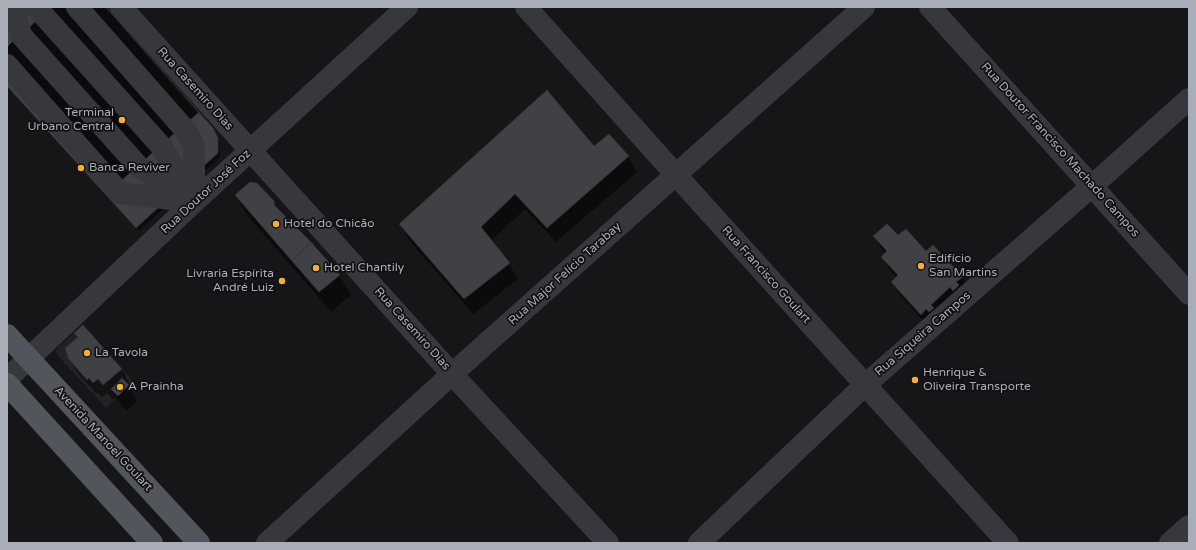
<!DOCTYPE html>
<meta charset="utf-8">
<style>
body{margin:0}
#map{position:relative;width:1196px;height:550px;overflow:hidden;background:#161618;font-family:"Varela Round",sans-serif}
canvas{display:block}
.frame{position:absolute;inset:0;border:8px solid #a8adb8;pointer-events:none}
</style>
<div id="map">
<canvas width="1196" height="550"></canvas>
<div class="frame"></div>
</div>
<script>
const ctx = document.querySelector('canvas').getContext('2d');
ctx.lineJoin = 'round';
function fillPath(path, color) {
  ctx.fillStyle = color;
  ctx.fill(path, 'evenodd');
}
function shape(rows) {
  const path = new Path2D();
  for (const r of rows) {
    path.moveTo(r[0], r[1]);
    for (let i = 2; i < r.length; i += 2) path.lineTo(r[i], r[i + 1]);
  }
  return path;
}
function strokePath(path, color, width, dash) {
  ctx.strokeStyle = color;
  ctx.lineWidth = width;
  ctx.lineCap = dash ? 'butt' : 'round';
  ctx.setLineDash(dash || []);
  ctx.stroke(path);
}
function write(font, color, halo, rows, align = 'center') {
  ctx.font = font + ' "Varela Round",sans-serif';
  ctx.lineWidth = 3.5;
  ctx.setLineDash([]);
  ctx.textBaseline = 'middle';
  ctx.strokeStyle = halo;
  ctx.fillStyle = color;
  for (const [text, x, y, turn = 0] of rows) {
    ctx.save();
    ctx.translate(x, y);
    ctx.rotate((+turn || 0) * Math.PI / 180);
    ctx.textAlign = isNaN(turn) ? turn : align;
    if (halo) ctx.strokeText(text, 0, 0);
    ctx.fillText(text, 0, 0);
    ctx.restore();
  }
}
fillPath(shape([
 [83,325,133,381,106,408,57,355,56,349]
]), '#222225');
fillPath(shape([
 [7,7,105,7,215,133,220,143,220,157,139,231,7,86],
 [609,135,628,157,637,172,556,242,525,209,491,241,509,264,518,279,473,314,409,240,400,224,593,148],
 [236,195,273,201,279,210,318,249,339,275,351,295,331,312,247,215],
 [875,237,898,237,926,252,962,277,969,289,928,326,899,294,892,282,897,278,889,269,882,257,886,253,881,248],
 [75,333,122,369,130,385,129,386,137,401,127,411,121,404,116,397,113,400,107,393,102,397,98,393,97,394,78,373,69,357,78,338]
]), '#0007');
const building = shape([
 [7,7,106,7,213,128,218,138,218,153,136,228,7,86,7,7],
 [52,7,65,7,176,132,166,141,49,10,52,7],
 [87,7,106,7,199,112,189,121,87,7],
 [37,20,153,152,143,162,26,30,37,20],
 [14,40,131,172,120,182,7,54,7,47,14,40],
 [547,90,594,146,609,134,629,156,547,228,515,194,481,227,510,263,464,299,399,224,547,90],
 [250,182,257,183,274,201,275,206,311,242,292,261,235,195,250,182],
 [887,224,898,235,906,229,926,251,933,245,963,277,956,282,959,285,953,291,950,287,931,305,934,308,929,312,926,309,921,315,891,282,898,275,881,257,887,251,873,236,887,224],
 [311,242,340,275,319,292,292,261,311,242],
 [83,325,122,369,103,385,98,379,93,383,89,378,87,380,68,358,65,348,78,337,74,333,83,325],
 [122,378,129,385,118,396,111,389,122,378]
]);
fillPath(building, '#404145');
strokePath(building, '#303034', 1);
strokePath(shape([
 [14,7,21,35,139,167,194,202],
 [36,7,161,146,193,199],
 [77,7,187,132,194,146,194,202],
 [121,7,452,374,608,543],
 [526,7,676,175,1008,543],
 [930,7,1189,294],
 [7,65,120,193,189,201],
 [7,379,194,202,407,7],
 [267,543,452,374,864,7],
 [699,543,865,385,1092,186,1189,99],
 [1170,543,1189,526]
]), '#37383d', 22);
strokePath(shape([
 [7,335,199,543],
 [7,384,152,543]
]), '#53555c', 22);
for (const [x, y, r, color] of [
 [122,120,4,"#f2b134"],
 [81,168,4,"#f2b134"],
 [276,224,4,"#f2b134"],
 [921,266,4,"#f2b134"],
 [316,268,4,"#f2b134"],
 [282,281,4,"#f2b134"],
 [87,353,4,"#f2b134"],
 [915,380,4,"#f2b134"],
 [120,387,4,"#f2b134"]
]) {
  const dot = new Path2D();
  dot.arc(x, y, r, 0, 2 * Math.PI);
  ctx.fillStyle = color;
  ctx.fill(dot);
  strokePath(dot, '#111113', 1.5);
}
write('12px', '#a8adb8', '#111113', [
 ["Rua Casemiro Dias",195,89,48],
 ["Rua Doutor Francisco Machado Campos",1060,150,48],
 ["Rua Doutor José Foz",206,192,-43],
 ["Rua Major Felício Tarabay",565,274,-42],
 ["Rua Francisco Goulart",766,275,48],
 ["Rua Casemiro Dias",412,329,48],
 ["Rua Siqueira Campos",923,334,-41],
 ["Avenida Manoel Goulart",103,439,47]
]);
write('12px', '#a8adb8', '#111113', [
 ["Terminal",114,113,"right"],
 ["Urbano Central",114,127,"right"],
 ["Banca Reviver",89,168],
 ["Hotel do Chicão",284,224],
 ["Edifício",929,259],
 ["San Martins",929,273],
 ["Hotel Chantily",324,268],
 ["Livraria Espírita",274,274,"right"],
 ["André Luiz",274,288,"right"],
 ["La Tavola",95,353],
 ["Henrique &",923,373],
 ["Oliveira Transporte",923,387],
 ["A Prainha",128,387]
], 'left');
</script>
